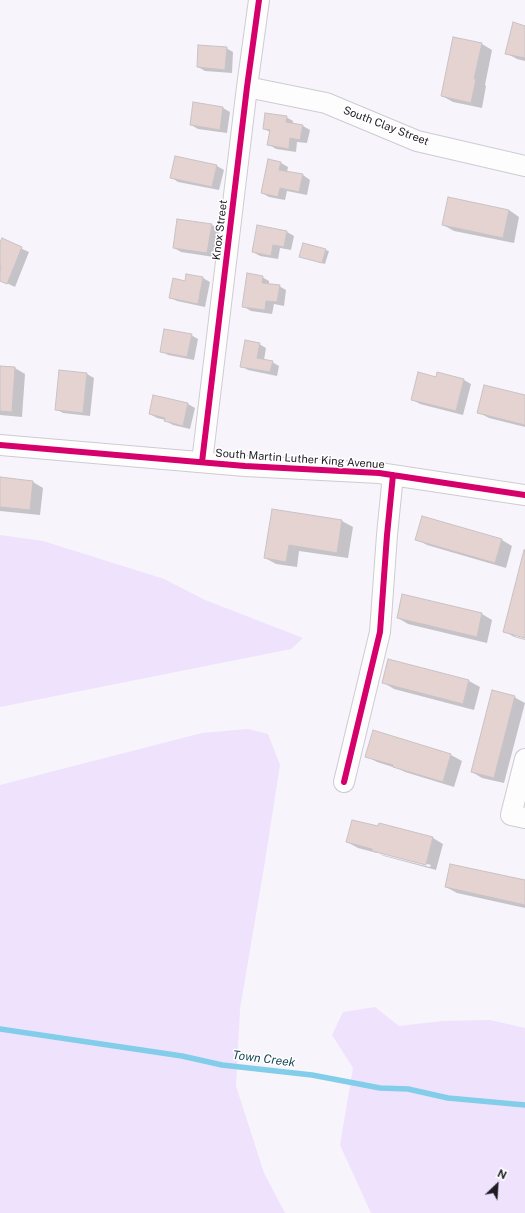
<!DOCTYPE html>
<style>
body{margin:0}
#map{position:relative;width:525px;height:1213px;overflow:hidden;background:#f7f4fb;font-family:"Public Sans",sans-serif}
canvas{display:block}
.north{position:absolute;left:477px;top:1165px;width:40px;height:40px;-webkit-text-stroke:3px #fff;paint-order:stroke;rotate:25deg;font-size:11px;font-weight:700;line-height:16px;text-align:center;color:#1f1b23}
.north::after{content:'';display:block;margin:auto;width:14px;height:18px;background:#1f1b23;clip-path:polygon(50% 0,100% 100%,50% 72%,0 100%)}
</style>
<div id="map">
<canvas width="525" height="1213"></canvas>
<div class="north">N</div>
</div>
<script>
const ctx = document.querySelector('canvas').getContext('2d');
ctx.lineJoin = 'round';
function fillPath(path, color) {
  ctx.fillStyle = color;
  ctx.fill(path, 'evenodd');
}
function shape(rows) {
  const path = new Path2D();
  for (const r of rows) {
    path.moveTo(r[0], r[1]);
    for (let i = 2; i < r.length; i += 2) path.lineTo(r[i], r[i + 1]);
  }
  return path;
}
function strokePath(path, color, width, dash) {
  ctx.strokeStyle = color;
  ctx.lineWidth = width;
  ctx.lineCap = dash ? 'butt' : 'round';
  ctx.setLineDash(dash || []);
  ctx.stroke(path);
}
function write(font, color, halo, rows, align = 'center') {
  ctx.font = font + ' "Public Sans",sans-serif';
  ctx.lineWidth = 3;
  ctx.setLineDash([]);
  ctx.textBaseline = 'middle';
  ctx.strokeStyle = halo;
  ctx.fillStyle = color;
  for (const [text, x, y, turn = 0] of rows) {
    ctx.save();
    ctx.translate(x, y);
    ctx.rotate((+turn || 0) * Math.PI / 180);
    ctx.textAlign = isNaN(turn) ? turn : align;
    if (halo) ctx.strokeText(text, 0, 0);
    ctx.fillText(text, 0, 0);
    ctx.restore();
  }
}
fillPath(shape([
 [0,535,43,541,164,579,205,600,303,638,291,649,0,707],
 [248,729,268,734,280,765,264,867,240,1009,236,1086,264,1173,285,1213,0,1213,0,785,202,733],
 [375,1007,399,1026,443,1021,490,1020,525,1028,525,1213,371,1213,340,1145,353,1068,332,1035,343,1012]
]), '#efe2fd');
fillPath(shape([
 [525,27,525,61,517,59,506,53],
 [482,44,492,50,485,85,486,86,482,108,453,102,442,96],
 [226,48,233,52,232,73,205,71,198,67],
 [194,103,223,108,230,112,227,133,198,129,191,125],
 [286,117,293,121,293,124,303,126,310,130,307,143,297,142,296,152,276,149,268,144,270,132,264,129],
 [281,163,288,167,287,172,303,175,310,180,307,195,287,191,285,200,269,197,262,193],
 [217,166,224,170,219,190,178,182,171,177],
 [509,210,519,217,514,243,454,231,443,225],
 [212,225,219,229,214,257,181,252,174,248],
 [287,232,294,236,291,250,280,248,278,259,260,256,253,252],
 [2,240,29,252,15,287,0,280,0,273,2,268,0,267,0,245],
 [325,250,329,251,325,264,301,257],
 [187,275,203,278,210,282,205,307,177,301,170,297,186,282],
 [262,277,269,281,269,285,279,286,286,290,284,306,274,304,272,314,251,311,244,307],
 [191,335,198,339,194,360,168,355,161,351],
 [259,344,266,348,264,360,272,362,279,366,277,376,248,370,241,366],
 [0,367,15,368,25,374,22,417,0,415],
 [60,371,87,374,94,378,90,416,63,413,56,409],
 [464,380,471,384,463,415,420,404,413,400],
 [525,396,525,427,489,418,478,412],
 [188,404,195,408,190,429,173,425,166,421,166,420,157,418,150,414],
 [0,478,33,482,43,488,40,515,0,511],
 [273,510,342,521,353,527,348,558,299,551,297,567,276,564,265,558],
 [423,518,502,540,512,546,506,568,427,545,416,539],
 [525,551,525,637,514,634,514,636,525,639,525,640,514,637,504,631],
 [482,614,492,620,487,643,408,624,398,618],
 [389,660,469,681,480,687,474,710,394,689,384,683],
 [514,697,525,703,504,783,482,778,472,772],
 [374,732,451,755,462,761,454,787,405,772,399,769,377,762,366,756],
 [433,838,443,844,436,870,384,856,379,854,430,867,431,865,375,850,377,853,358,848,347,842],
 [525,881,525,908,457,893,446,887]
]), '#0003');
strokePath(shape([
 [0,1029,182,1056,222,1065,312,1075,380,1088,408,1089,448,1098,525,1105]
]), '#82cde9', 5.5);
const building = shape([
 [513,22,525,26,525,58,505,54,513,22],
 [453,37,482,43,474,79,476,79,471,103,441,96,453,37],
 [198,45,227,47,225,70,197,67,198,45],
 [193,102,223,107,220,130,190,125,193,102],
 [265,113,287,116,286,122,303,125,300,140,290,138,289,149,267,145,270,130,263,129,265,113],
 [175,156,217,165,212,187,170,178,175,156],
 [268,159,281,162,279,170,303,174,299,192,280,188,278,197,261,193,268,159],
 [448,197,509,210,503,238,442,225,448,197],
 [177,219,212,224,207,253,173,248,177,219],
 [257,225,287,231,284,247,273,245,271,256,252,252,257,225],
 [2,238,22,247,7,284,0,281,0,271,1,267,0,266,0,242,2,238],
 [303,243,326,249,322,263,299,257,303,243],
 [247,273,263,276,262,283,280,285,277,302,266,301,265,310,242,307,247,273],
 [186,274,203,277,198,304,169,298,173,278,185,281,186,274],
 [164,329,192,334,187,357,160,352,164,329],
 [245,340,260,343,257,358,273,361,270,372,240,367,245,340],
 [0,366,15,367,12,412,0,411,0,366],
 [59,370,87,373,83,413,55,410,59,370],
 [418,372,436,377,437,372,464,379,456,411,411,400,418,372],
 [484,385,525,395,525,425,477,413,484,385],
 [153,395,188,403,183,426,164,421,165,418,149,414,153,395],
 [0,477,33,481,30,510,0,507,0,477],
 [272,509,342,520,337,553,289,545,286,562,264,558,272,509],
 [422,516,502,539,495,563,415,540,422,516],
 [524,550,525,550,525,638,503,632,524,550],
 [402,594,482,613,477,637,397,618,402,594],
 [388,659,469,680,463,704,382,683,388,659],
 [492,690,515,696,494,778,471,772,492,690],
 [373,730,451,754,443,782,393,767,393,765,365,757,373,730],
 [352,820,378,826,379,823,433,837,426,865,372,851,372,849,346,842,352,820],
 [450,864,525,880,525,905,445,887,450,864]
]);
fillPath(building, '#e5d3d1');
strokePath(building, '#c8c2c5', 1);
const minor = shape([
 [247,87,326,103,417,141,525,166],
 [0,445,245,466,379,473,525,495],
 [202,462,247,87,259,0],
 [525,759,511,815,525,818],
 [344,782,380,632,387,535,393,475]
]);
strokePath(minor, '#cecbd2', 22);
strokePath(minor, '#fefdfe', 20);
strokePath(shape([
 [0,445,245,466,379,473,525,495],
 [202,462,247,87,259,0],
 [344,782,380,632,387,535,393,475]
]), '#d6006c', 6);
write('11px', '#1f1b23', '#fff', [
 ["South Clay Street",386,126,21],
 ["Knox Street",220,230,-83],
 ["South Martin Luther King Avenue",300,459,4]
]);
write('italic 12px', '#194858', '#fff', [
 ["Town Creek",264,1059,7]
]);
</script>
